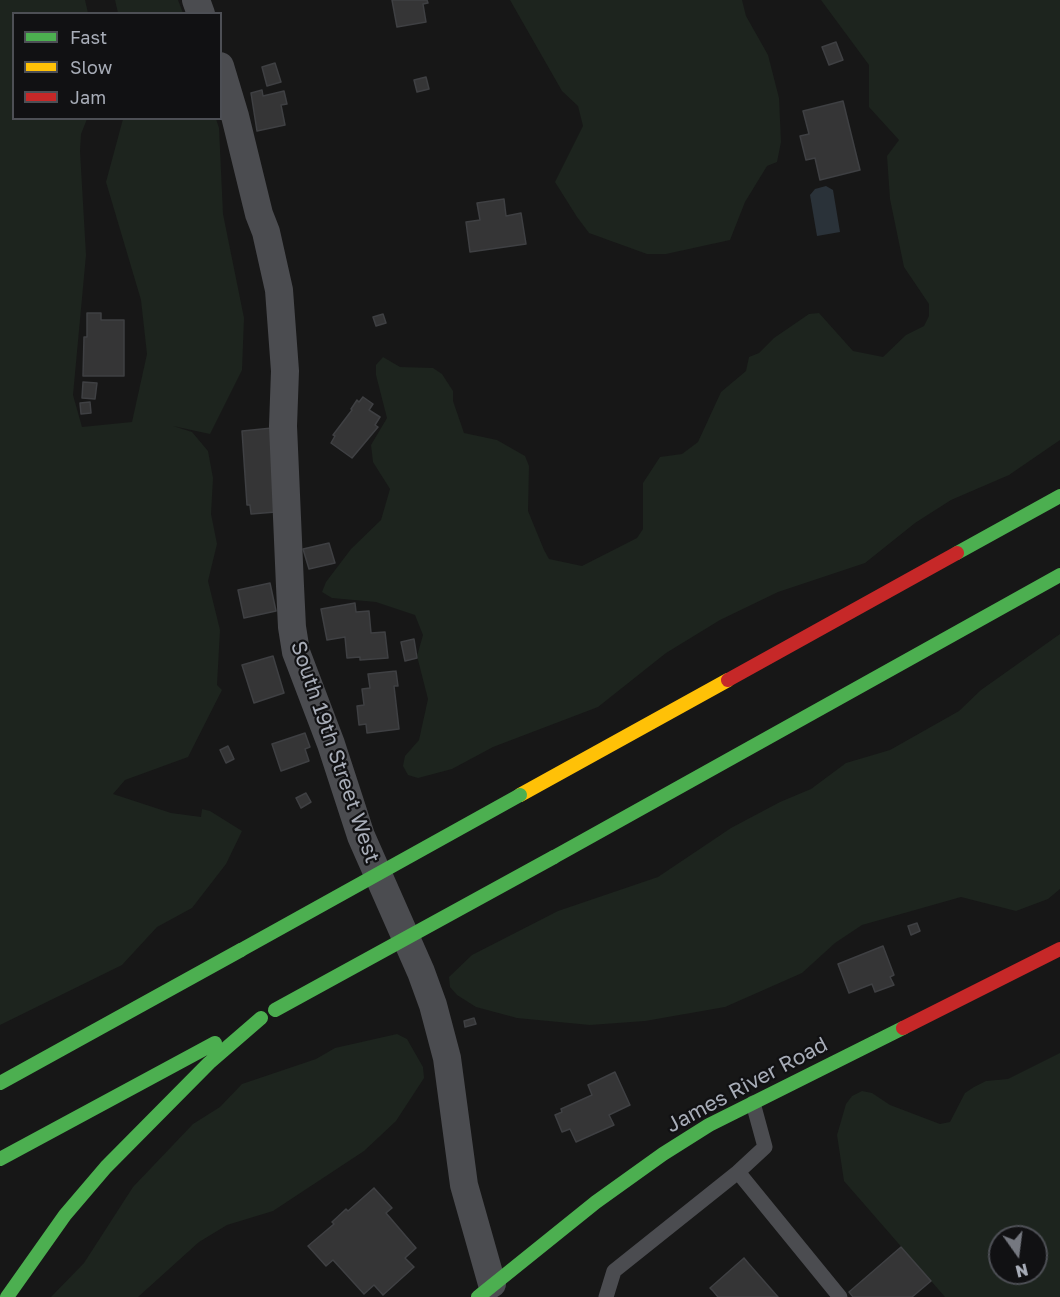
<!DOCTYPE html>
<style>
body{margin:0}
#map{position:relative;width:1060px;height:1297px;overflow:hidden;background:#171717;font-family:"Golos Text",sans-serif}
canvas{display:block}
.legend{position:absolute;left:12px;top:12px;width:210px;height:108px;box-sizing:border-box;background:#111113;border:2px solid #4d4f55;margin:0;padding:8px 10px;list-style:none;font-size:18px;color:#a8adb8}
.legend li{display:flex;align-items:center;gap:12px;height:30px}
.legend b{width:30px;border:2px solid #4d4f55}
.north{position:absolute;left:988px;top:1225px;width:60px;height:60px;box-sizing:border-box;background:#111113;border:2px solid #4d4f55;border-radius:50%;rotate:166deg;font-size:16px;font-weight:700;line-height:24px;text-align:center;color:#a8adb8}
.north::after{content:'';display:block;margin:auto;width:21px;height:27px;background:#757880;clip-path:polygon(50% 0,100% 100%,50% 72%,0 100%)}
</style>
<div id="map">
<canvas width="1060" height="1297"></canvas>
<ul class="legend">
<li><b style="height:8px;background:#4caf50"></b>Fast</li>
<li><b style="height:8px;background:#ffc107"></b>Slow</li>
<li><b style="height:8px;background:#c62828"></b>Jam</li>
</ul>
<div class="north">N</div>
</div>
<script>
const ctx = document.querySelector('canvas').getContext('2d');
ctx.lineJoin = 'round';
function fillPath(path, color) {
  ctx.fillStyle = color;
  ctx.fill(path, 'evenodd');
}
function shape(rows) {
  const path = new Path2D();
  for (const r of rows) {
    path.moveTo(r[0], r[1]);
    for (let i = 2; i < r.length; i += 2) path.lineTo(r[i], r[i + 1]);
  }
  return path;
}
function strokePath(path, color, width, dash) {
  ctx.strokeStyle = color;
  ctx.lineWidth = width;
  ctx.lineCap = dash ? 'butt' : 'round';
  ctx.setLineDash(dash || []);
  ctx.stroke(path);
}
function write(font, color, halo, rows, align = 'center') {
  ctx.font = font + ' "Golos Text",sans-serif';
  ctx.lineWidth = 4.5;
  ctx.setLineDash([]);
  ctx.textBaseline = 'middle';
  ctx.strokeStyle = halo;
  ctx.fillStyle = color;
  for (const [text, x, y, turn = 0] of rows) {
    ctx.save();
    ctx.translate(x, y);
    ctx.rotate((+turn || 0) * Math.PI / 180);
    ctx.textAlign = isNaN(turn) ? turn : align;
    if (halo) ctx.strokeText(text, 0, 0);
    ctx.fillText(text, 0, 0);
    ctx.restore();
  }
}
fillPath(shape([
 [0,0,85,0,88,13,14,14,14,118,87,119,81,134,80,151,86,255,73,395,82,427,132,422,147,354,141,300,106,182,123,119,216,119,219,128,223,214,244,318,242,370,210,434,173,426,192,432,208,451,213,478,211,514,217,544,208,581,220,630,217,685,222,690,188,757,125,780,113,794,171,813,201,817,202,809,210,811,242,831,226,864,192,908,157,927,122,965,0,1025],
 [115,0,178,0,183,13,118,13],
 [510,0,742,0,746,16,768,55,779,98,781,142,777,162,767,166,745,202,730,240,666,254,647,254,589,233,577,217,555,182,583,126,578,106,562,91],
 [821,0,1060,0,1060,440,1009,475,951,500,915,523,865,563,778,592,720,620,666,653,598,707,493,747,452,769,418,778,408,775,403,766,405,756,419,740,428,699,417,656,423,635,415,615,376,602,332,598,322,592,326,582,351,549,381,520,390,489,373,462,371,445,387,418,376,375,376,365,383,357,400,367,433,368,442,374,453,391,453,401,464,433,497,440,525,456,529,466,528,511,544,550,549,559,582,566,637,538,643,529,643,483,660,457,682,454,698,442,721,392,746,371,749,357,759,353,774,338,809,314,819,313,853,351,883,357,906,335,924,326,929,316,929,304,904,267,890,199,887,156,899,140,869,107,869,65],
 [1060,634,1060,889,1048,899,1016,911,961,897,862,925,835,943,802,973,725,1007,645,1021,590,1025,517,1018,476,1007,457,995,450,987,449,977,472,955,558,911,658,877,731,828,780,802,811,789,846,763,890,750,959,711,981,690],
 [397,1034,407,1039,423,1067,424,1078,396,1121,364,1151,273,1211,227,1225,199,1242,138,1297,51,1297,84,1263,133,1187,193,1124,220,1107,242,1084,316,1059,335,1048],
 [1060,1053,1060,1297,945,1297,844,1181,837,1135,846,1104,852,1096,862,1091,872,1093,890,1105,940,1124,950,1122,965,1093,974,1087,986,1081,1008,1079],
 [1000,1237,1036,1237,1036,1273,1000,1273]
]), '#1d241e');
fillPath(shape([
 [826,186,833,190,840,232,817,236,810,195,815,189]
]), '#2a3239');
const building = shape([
 [392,0,427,0,428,3,423,4,426,22,397,27,392,0],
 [836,42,843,60,829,65,822,47,836,42],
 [275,63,281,82,267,86,262,67,275,63],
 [426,77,429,89,417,92,414,80,426,77],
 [262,90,263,96,284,91,287,104,281,105,285,125,257,131,251,93,262,90],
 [843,101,860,170,820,180,815,158,806,160,800,136,809,134,803,111,843,101],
 [504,199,506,216,521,213,526,244,470,252,466,222,480,220,477,203,504,199],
 [87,313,101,313,101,320,124,320,124,376,83,376,84,337,87,337,87,313],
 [383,314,386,323,376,326,373,317,383,314],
 [83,382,97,383,95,399,82,398,83,382],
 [363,397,373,404,369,410,380,417,375,425,378,427,352,458,331,443,335,436,333,435,352,410,351,409,357,400,359,402,363,397],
 [90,402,91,413,81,414,80,403,90,402],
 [272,428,276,512,251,514,250,505,247,505,242,431,272,428],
 [329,543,335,563,309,569,303,549,329,543],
 [270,583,276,611,244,618,238,590,270,583],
 [355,603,356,612,369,611,371,633,385,632,388,658,360,660,360,657,347,658,345,637,327,640,321,609,355,603],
 [414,639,417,658,405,661,401,642,414,639],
 [273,656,284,693,254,703,242,665,273,656],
 [396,671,398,686,394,686,399,729,367,733,366,724,359,725,357,706,364,705,362,689,370,688,368,674,396,671],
 [305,733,310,747,305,749,309,761,281,771,272,744,305,733],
 [228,746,234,759,226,763,220,750,228,746],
 [306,793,311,802,301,808,296,798,306,793],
 [917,923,920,931,911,935,908,926,917,923],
 [883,946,894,975,890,977,894,985,875,992,872,984,849,993,838,964,883,946],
 [474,1018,476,1024,465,1027,464,1021,474,1018],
 [615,1072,630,1105,609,1115,614,1125,576,1142,570,1129,562,1132,555,1115,562,1112,561,1109,592,1095,588,1085,615,1072],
 [374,1188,392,1208,386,1213,416,1248,405,1258,414,1267,383,1295,374,1285,364,1294,333,1260,326,1266,308,1246,334,1224,332,1222,346,1209,348,1211,374,1188],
 [901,1247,931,1281,912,1297,853,1297,849,1292,901,1247],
 [744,1258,749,1264,778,1297,718,1297,713,1291,710,1288,744,1258]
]);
fillPath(building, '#353536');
strokePath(building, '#3f4043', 1.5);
strokePath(shape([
 [738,1172,840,1297],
 [606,1297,614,1271,738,1172,765,1147,753,1103]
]), '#4b4c50', 15);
strokePath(shape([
 [196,0,201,14],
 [220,66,235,116,259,214,266,232,279,290,285,371,283,426,290,586,292,627,296,652,331,744,361,836,421,972,433,1005,447,1058,464,1185,492,1284]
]), '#4b4c50', 28);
strokePath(shape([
 [957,553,1060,496],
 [554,857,1060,575],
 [0,1083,241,950],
 [0,1159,215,1043],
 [7,1297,65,1215,106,1167,209,1063,261,1018],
 [478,1297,596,1202,663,1154,709,1125,903,1028]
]), '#4caf50', 14);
strokePath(shape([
 [520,795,728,680]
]), '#ffc107', 14);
strokePath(shape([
 [728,680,957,553],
 [903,1028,1060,949]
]), '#c62828', 14);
strokePath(shape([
 [241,950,520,795],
 [275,1010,554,857]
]), '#4caf50', 14);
write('21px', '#a8adb8', '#111113', [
 ["South 19th Street West",335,752,71],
 ["James River Road",747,1085,-28]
]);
</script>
